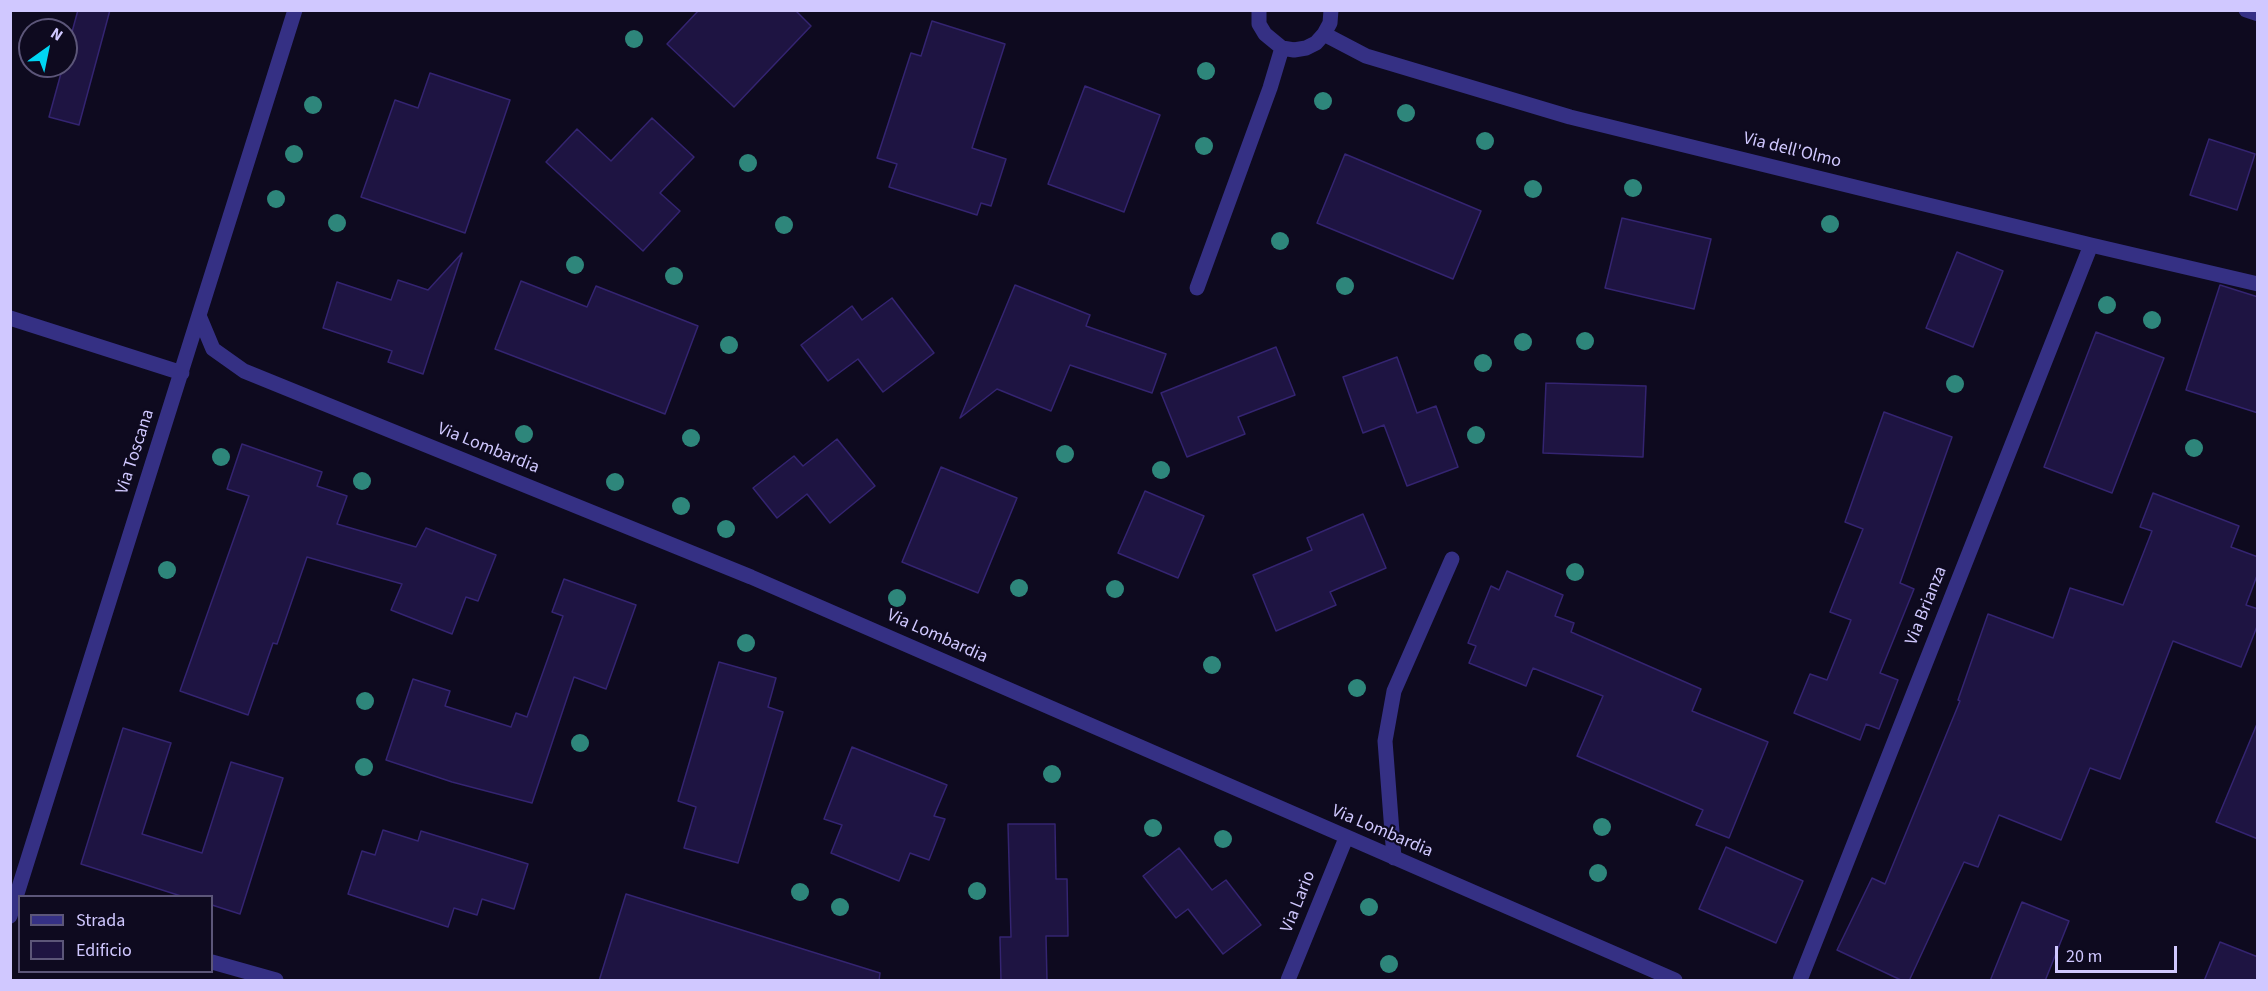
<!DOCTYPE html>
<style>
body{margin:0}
#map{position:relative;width:2268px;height:991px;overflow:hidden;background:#0e0a1f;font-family:"Source Sans 3",sans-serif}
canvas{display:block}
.frame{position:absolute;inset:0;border:12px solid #d0c8ff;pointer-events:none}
.legend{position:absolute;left:18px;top:895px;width:195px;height:78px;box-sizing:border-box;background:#0e0a1f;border:2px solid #5c5679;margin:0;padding:8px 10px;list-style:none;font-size:18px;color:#d0c8ff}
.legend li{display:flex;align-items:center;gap:12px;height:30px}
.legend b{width:30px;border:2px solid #5c5679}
.north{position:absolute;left:18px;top:18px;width:60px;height:60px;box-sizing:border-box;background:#0e0a1f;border:2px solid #5c5679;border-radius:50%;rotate:33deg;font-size:16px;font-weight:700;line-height:24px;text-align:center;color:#d0c8ff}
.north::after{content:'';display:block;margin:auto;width:21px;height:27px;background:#00d6f3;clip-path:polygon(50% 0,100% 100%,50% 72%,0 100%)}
.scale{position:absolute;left:2055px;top:946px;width:122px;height:27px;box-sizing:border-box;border:3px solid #d0c8ff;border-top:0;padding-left:8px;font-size:18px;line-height:21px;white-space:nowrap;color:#d0c8ff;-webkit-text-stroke:4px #0e0a1f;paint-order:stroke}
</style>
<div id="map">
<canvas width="2268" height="991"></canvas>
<div class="frame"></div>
<ul class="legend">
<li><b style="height:8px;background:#353084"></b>Strada</li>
<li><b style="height:16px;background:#1e1442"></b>Edificio</li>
</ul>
<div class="north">N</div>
<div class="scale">20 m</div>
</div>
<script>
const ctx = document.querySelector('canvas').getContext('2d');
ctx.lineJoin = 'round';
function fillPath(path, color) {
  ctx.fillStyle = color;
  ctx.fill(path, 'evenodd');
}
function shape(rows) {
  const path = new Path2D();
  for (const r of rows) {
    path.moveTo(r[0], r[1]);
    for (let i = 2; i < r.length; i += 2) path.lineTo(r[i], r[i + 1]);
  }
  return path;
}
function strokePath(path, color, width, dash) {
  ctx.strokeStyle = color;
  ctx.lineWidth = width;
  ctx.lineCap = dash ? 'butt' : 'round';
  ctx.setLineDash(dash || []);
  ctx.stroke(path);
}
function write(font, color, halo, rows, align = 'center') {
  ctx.font = font + ' "Source Sans 3",sans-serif';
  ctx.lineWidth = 4.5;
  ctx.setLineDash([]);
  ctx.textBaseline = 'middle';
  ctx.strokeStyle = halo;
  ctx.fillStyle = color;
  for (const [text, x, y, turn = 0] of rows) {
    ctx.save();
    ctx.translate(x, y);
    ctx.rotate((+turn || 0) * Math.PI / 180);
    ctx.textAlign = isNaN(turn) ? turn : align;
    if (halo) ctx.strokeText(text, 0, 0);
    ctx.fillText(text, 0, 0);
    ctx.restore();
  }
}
const building = shape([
 [78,10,110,10,79,125,49,117,63,66,66,66,66,54,78,10],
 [699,10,795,10,811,26,734,107,667,44,699,10],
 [932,21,1005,44,972,148,1006,159,991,206,981,203,977,215,889,187,897,164,877,158,911,53,921,56,932,21],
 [430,73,510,100,465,233,361,197,395,100,418,108,430,73],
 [1085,86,1160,115,1124,212,1048,184,1085,86],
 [652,118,694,157,660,193,680,211,643,251,546,162,577,129,611,161,652,118],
 [2209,139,2255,154,2237,210,2190,195,2209,139],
 [1345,154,1481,211,1453,279,1317,223,1345,154],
 [1622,218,1711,239,1694,309,1605,288,1622,218],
 [1957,252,2003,271,1973,347,1926,328,1957,252],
 [462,253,423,374,388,362,392,351,323,328,337,282,391,300,398,280,428,290,462,253],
 [521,281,587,307,596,286,698,326,665,414,495,349,521,281],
 [1015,285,1090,315,1086,326,1166,354,1152,393,1070,365,1051,411,997,389,960,418,1015,285],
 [2220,285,2258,297,2258,413,2186,390,2220,285],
 [892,298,934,353,883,392,858,359,828,381,801,345,852,306,862,320,892,298],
 [2096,332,2164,358,2112,493,2044,467,2096,332],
 [1276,347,1295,395,1238,417,1245,434,1187,457,1161,393,1276,347],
 [1397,357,1417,413,1436,406,1458,467,1407,486,1384,425,1363,433,1343,377,1397,357],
 [1546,383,1646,386,1643,457,1543,453,1546,383],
 [1884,412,1952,437,1900,583,1914,589,1880,673,1898,680,1879,729,1866,724,1860,740,1794,713,1810,674,1827,680,1851,620,1830,612,1863,529,1845,522,1884,412],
 [837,439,875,486,830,523,807,494,777,518,753,488,794,456,803,466,837,439],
 [242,444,322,472,317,486,347,496,337,524,416,547,426,528,496,555,478,601,466,597,452,634,391,610,402,584,307,557,277,644,273,643,248,715,180,691,249,496,227,489,242,444],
 [941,467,1017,498,978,593,902,562,941,467],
 [1145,491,1204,516,1178,578,1118,553,1145,491],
 [2153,493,2239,526,2231,547,2258,557,2258,573,2246,605,2258,609,2258,624,2241,667,2173,641,2120,779,2090,768,2061,840,1999,815,1978,867,1964,862,1909,981,1903,981,1837,950,1872,878,1885,884,1960,701,1958,700,1988,614,2053,638,2070,588,2123,605,2152,531,2140,527,2153,493],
 [1363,514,1386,568,1330,592,1336,605,1276,631,1253,575,1312,550,1307,538,1363,514],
 [1507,571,1563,595,1555,616,1574,623,1571,632,1701,689,1692,711,1768,742,1729,838,1696,825,1703,810,1577,756,1603,696,1533,668,1526,686,1469,663,1476,646,1468,643,1491,586,1499,590,1507,571],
 [564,579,636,605,606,689,574,677,532,803,452,782,386,760,413,679,450,691,445,706,511,727,516,713,527,717,563,616,552,612,564,579],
 [719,662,776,678,768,707,783,712,738,863,684,848,696,807,678,801,719,662],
 [2257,724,2258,724,2258,839,2216,822,2257,724],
 [123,728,171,743,142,834,202,853,231,762,283,778,240,914,212,905,212,897,184,897,81,864,123,728],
 [852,747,947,785,934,816,945,819,929,860,910,853,899,881,831,853,842,825,824,819,852,747],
 [1008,824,1055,824,1056,879,1067,879,1068,936,1046,936,1047,981,1001,981,1000,937,1011,937,1008,824],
 [383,830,418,841,421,831,528,864,514,909,482,899,477,915,454,908,448,927,348,894,362,851,375,855,383,830],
 [1726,847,1803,881,1776,943,1699,909,1726,847],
 [1179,848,1212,890,1226,880,1261,925,1223,954,1188,909,1176,918,1143,876,1179,848],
 [626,894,880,973,879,981,599,981,626,894],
 [2022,902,2069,921,2045,981,1990,981,2022,902],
 [2220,942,2258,957,2258,981,2204,981,2220,942]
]);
fillPath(building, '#1e1442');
strokePath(building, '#342471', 1.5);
strokePath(shape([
 [1259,10,1259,24,1265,34,1282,48,1294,50,1306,48,1316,43,1324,34,1330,23,1331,10],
 [2246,10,2258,14],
 [1324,34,1366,56,1570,117,2091,245,2258,284],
 [1197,288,1270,88,1282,48],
 [10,318,182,373],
 [200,318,213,349,244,371,751,577,1675,980],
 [1394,858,1385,741,1394,691,1452,559],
 [10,916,295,10],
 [212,962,276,980],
 [1288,980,1346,838],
 [1800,980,2091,245]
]), '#353084', 15);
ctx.fillStyle = '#2e867b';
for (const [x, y] of [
 [634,39],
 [1206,71],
 [1323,101],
 [313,105],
 [1406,113],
 [1485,141],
 [1204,146],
 [294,154],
 [748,163],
 [1633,188],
 [1533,189],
 [276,199],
 [337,223],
 [1830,224],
 [784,225],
 [1280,241],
 [575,265],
 [674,276],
 [1345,286],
 [2107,305],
 [2152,320],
 [1585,341],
 [1523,342],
 [729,345],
 [1483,363],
 [1955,384],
 [524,434],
 [1476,435],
 [691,438],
 [2194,448],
 [1065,454],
 [221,457],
 [1161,470],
 [362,481],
 [615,482],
 [681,506],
 [726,529],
 [167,570],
 [1575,572],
 [1019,588],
 [1115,589],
 [897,598],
 [746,643],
 [1212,665],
 [1357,688],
 [365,701],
 [580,743],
 [364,767],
 [1052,774],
 [1602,827],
 [1153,828],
 [1223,839],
 [1598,873],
 [977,891],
 [800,892],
 [840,907],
 [1369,907],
 [1389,964]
]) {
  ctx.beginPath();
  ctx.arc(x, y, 9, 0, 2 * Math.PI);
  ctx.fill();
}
write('18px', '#d0c8ff', '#0e0a1f', [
 ["Via dell'Olmo",1792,151,14],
 ["Via Lombardia",488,449,22],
 ["Via Toscana",136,452,-72],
 ["Via Brianza",1927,606,-68],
 ["Via Lombardia",937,637,24],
 ["Via Lombardia",1382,832,23],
 ["Via Lario",1299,902,-68]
]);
</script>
